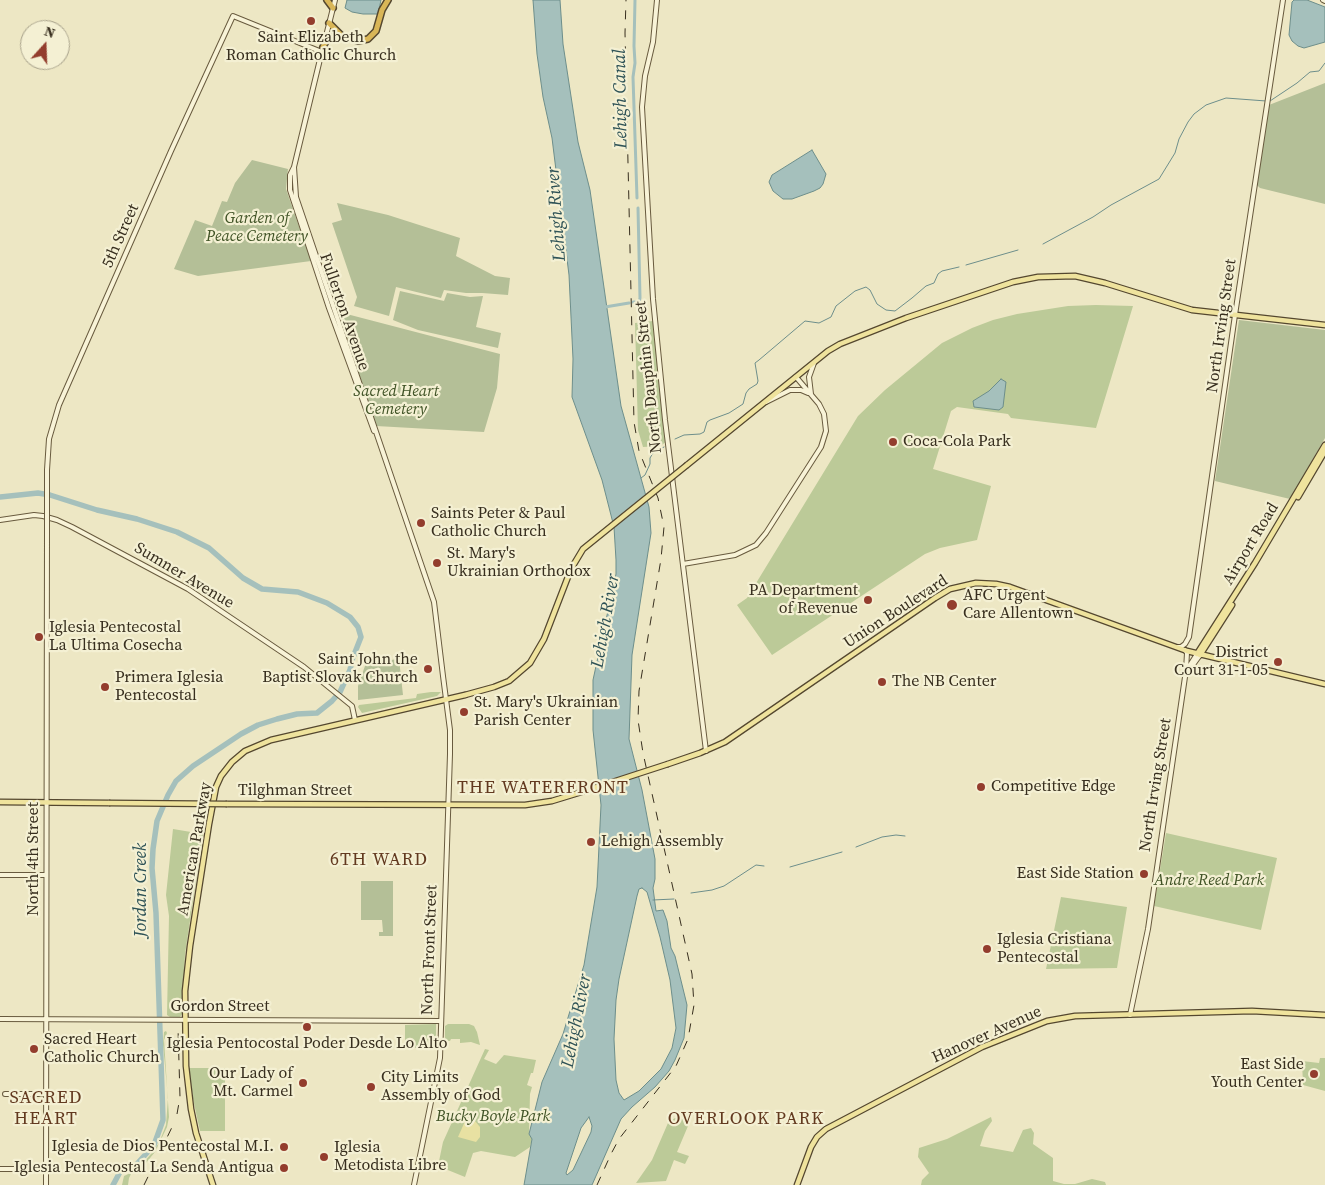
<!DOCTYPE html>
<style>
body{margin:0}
#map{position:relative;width:1325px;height:1185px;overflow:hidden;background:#ede7c4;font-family:"Source Serif 4",serif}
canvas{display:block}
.north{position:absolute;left:20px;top:20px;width:50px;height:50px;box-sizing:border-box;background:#f4f0d3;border:1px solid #a8a28b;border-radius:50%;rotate:20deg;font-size:14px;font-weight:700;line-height:20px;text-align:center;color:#372e1e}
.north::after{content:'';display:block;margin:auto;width:18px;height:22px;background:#933d2d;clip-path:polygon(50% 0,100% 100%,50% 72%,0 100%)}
</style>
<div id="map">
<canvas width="1325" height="1185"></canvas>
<div class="north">N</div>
</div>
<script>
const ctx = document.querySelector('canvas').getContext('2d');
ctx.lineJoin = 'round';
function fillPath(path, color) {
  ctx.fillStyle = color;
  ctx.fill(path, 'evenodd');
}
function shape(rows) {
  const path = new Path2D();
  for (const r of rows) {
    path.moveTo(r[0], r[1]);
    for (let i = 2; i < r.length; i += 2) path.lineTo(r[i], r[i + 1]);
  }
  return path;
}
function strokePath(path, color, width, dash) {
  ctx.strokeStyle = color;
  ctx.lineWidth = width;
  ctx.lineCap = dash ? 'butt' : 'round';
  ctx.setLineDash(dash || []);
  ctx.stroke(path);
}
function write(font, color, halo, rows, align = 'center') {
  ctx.font = font + ' "Source Serif 4",serif';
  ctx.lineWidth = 4.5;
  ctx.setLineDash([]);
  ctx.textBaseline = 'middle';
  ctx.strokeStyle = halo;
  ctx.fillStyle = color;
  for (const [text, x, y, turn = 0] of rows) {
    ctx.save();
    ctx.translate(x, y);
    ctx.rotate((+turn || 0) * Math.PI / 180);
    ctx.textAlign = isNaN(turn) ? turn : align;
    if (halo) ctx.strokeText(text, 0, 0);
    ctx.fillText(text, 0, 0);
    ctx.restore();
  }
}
fillPath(shape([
 [1096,305,1133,306,1096,428,1011,418,1008,414,957,407,951,411,933,469,991,486,977,540,940,548,925,554,772,655,737,605,747,598,858,416,885,390,942,343,972,328,993,320,1017,314,1068,306],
 [653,321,666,442,660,446,643,447,638,430,635,323],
 [431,692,441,692,437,696,362,713,358,707,359,705,416,698,417,694],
 [173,829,203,834,185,954,182,1014,180,1017,170,1017,167,1015,169,916,166,895],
 [1166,833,1277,858,1261,930,1154,906],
 [1061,897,1127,907,1117,968,1046,969],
 [436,1024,436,1048,405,1048,405,1025],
 [448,1024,469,1024,474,1026,477,1032,480,1045,471,1042,460,1043,460,1039,451,1039,450,1041,445,1041,445,1026],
 [166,1031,167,1033,164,1040,169,1117,167,1127,155,1152,141,1169,132,1172,129,1178,128,1185,122,1185,124,1176,137,1170,151,1154,159,1143,166,1125,168,1098,163,1044,164,1032],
 [485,1049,489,1050,484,1059,496,1064,504,1055,536,1060,533,1073,531,1073,527,1085,532,1087,530,1094,529,1133,532,1139,530,1147,515,1157,481,1151,473,1153,465,1177,438,1166,443,1142],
 [1320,1058,1325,1058,1325,1091,1303,1085,1302,1061,1319,1063],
 [189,1068,225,1068,225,1131,200,1131,193,1099],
 [991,1117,992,1121,985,1131,980,1146,1013,1152,1023,1130,1031,1128,1034,1133,1033,1144,1053,1158,1053,1181,1064,1184,1075,1184,1092,1179,1105,1182,1106,1185,921,1185,922,1180,929,1173,918,1157,919,1148,947,1139],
 [675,1118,685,1119,688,1126,677,1152,689,1156,685,1164,674,1160,666,1181,636,1183,652,1160,668,1123]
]), '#bcca98');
fillPath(shape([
 [466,1119,475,1121,480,1127,480,1137,476,1142,458,1137]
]), '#e8e1a2');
fillPath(shape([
 [1325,83,1325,204,1260,188,1257,185,1269,105],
 [252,160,288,169,286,189,311,261,198,276,174,269,195,220,212,226,222,201,227,202,235,183],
 [337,203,388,215,460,238,456,256,495,276,510,278,508,295,482,293,466,293,444,290,441,298,396,287,389,316,354,306,357,297,332,223,342,220],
 [400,291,444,301,447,293,470,297,483,296,476,327,501,333,498,348,418,330,393,320],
 [339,312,500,354,497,388,484,432,376,426],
 [1239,320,1325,330,1325,438,1290,499,1215,481],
 [399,659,403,695,358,700,358,686,366,663],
 [361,881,393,881,393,936,379,936,379,932,383,932,382,920,361,920]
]), '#b4bf97');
const water = shape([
 [347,0,381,0,378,14,363,14,352,12,345,8,347,0],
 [533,0,560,0,563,44,578,142,590,190,621,406,649,507,651,533,632,655,629,739,642,790,655,859,655,879,653,888,656,911,663,910,667,921,671,948,675,956,687,1005,684,1038,675,1060,669,1071,655,1087,632,1107,621,1119,592,1185,524,1185,532,1139,529,1134,542,1082,563,1034,584,965,597,887,601,805,593,730,593,680,616,574,616,560,614,527,602,480,572,397,573,359,569,275,552,138,543,97,537,54,533,0],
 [642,888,647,892,660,937,670,980,676,1028,672,1048,661,1069,639,1091,624,1100,619,1093,616,1080,614,1039,616,1000,619,979,637,896,639,889,642,888],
 [589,1117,592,1126,591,1132,573,1170,567,1175,566,1173,581,1128,589,1117],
 [1294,0,1307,0,1325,7,1325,42,1304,48,1298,46,1292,41,1289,35,1292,2,1294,0],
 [812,150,826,174,823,184,820,188,814,191,792,199,783,199,773,191,769,182,772,175,812,150],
 [1001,379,1006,382,1003,407,999,410,974,407,973,401,989,391,1001,379]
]);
fillPath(water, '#a5c0bc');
strokePath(water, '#6d8e8b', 1);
strokePath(shape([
 [1270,101,1297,83,1310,72,1319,71,1325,63],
 [1043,244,1093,217,1111,205,1159,179,1175,153,1179,139,1188,122,1194,114,1206,105,1226,98,1266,101],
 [966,265,1018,250],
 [675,439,684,435,700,434,704,432,707,422,710,420,729,413,743,404,746,393,749,389,757,384,758,381,755,363,759,360,805,321,819,323,831,317,836,306,855,291,866,287,870,290,877,304,886,310,895,311,912,298,926,286,934,283,938,274,942,271,959,267],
 [641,478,645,475,650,464,650,458,653,453,664,447],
 [856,847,882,837,896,835,905,836],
 [790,867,842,852],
 [691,893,712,890,724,886,756,865,764,866],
 [653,900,674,899]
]), '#6d8e8b', 1);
strokePath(shape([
 [635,0,634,46,635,63,633,77,637,198],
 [633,302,639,302,640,298,638,208],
 [605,307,629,303]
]), '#a5c0bc', 3);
strokePath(shape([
 [0,497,38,493,50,495,97,510,137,519,177,532,209,548,243,578,262,589,298,592,327,603,350,617,358,627,361,637,352,660,350,670,340,692,332,701,317,713,297,714,277,719,258,725,241,734,193,766,176,781,168,795,157,821,153,849,152,868,156,913,163,1120,154,1145,136,1165,120,1172,113,1185]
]), '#a5c0bc', 5.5);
const secondary = shape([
 [657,0,653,42,645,76,642,107,653,299,665,420,706,751],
 [1323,0,1325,1],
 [325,40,335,0],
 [322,51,294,167,290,175,290,190,329,308,374,431],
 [294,167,296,197,434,602,443,676,450,730,450,754,440,1058,414,1185],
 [811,394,809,377,814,363],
 [766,402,790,390,801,390,808,393],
 [47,470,49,439,59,405,171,151,233,16,322,52],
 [0,520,34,515,43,516,57,520,72,527,188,589,304,667,352,706,355,720],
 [683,564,735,555,756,545,766,533,821,447,826,431,824,414,819,404,796,377],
 [1177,647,1181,647,1185,644,1189,637,1235,315,1283,0],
 [1185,650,1187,653,1186,670],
 [1192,666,1200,655],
 [0,875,46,875],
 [1130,1015,1148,929,1185,677,1190,665,1197,654],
 [0,1019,441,1021],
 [5,1094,46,1094],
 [0,1169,46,1169],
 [46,1185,47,532]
]);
const primary = shape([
 [687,465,828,351,840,344,906,318,1013,282,1038,277,1075,276,1105,283,1192,310,1325,325],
 [1298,497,1325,451],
 [1197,654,1255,563,1325,445],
 [1200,655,1232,605],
 [668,764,700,753,725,742,935,598,950,589,976,583,996,584,1010,587,1187,651,1325,684],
 [0,802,109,803],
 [227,804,525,805,552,801,588,790],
 [213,1185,196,1133,191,1109,186,1066,185,991,190,946,209,824,216,787,221,776,232,762,245,751,271,740,465,695],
 [797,1185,811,1147,817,1137,826,1129,982,1047,1047,1021,1075,1016,1252,1011,1325,1015]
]);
const highway = shape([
 [327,0,333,8],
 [329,23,342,36,358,41,368,39,376,31,382,10,388,0],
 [323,47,327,39,334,36,339,35]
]);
strokePath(secondary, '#685a3e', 6);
strokePath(primary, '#54472f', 7);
strokePath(highway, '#54472f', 8);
strokePath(secondary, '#f8f3d7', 4);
strokePath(primary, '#efe39d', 4.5);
strokePath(highway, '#d9b657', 5);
strokePath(shape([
 [177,1114,180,1097,178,1028],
 [144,1185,175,1121],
 [597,1185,611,1154,619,1139,676,1066,688,1039,694,1005,692,974,643,753,638,720,639,691,661,559,664,527,658,498,639,451,634,422,625,33,626,0]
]), '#372e1e', 1, [9, 9]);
const secondaryBridge = shape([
 [47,470,47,532]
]);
const primaryBridge = shape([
 [465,695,494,687,509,681,530,663,544,639,571,569,583,549,687,465],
 [588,790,668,764],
 [109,803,227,804]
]);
strokePath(secondaryBridge, '#685a3e', 6, []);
strokePath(primaryBridge, '#54472f', 7, []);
strokePath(secondaryBridge, '#f8f3d7', 4);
strokePath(primaryBridge, '#efe39d', 4.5);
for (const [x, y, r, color] of [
 [311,21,5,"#933d2d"],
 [893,442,5,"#933d2d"],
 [421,523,5,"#933d2d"],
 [437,563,5,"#933d2d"],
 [868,600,5,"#933d2d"],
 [952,605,6,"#933d2d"],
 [39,637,5,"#933d2d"],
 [1278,662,5,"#933d2d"],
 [428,669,5,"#933d2d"],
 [882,682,5,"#933d2d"],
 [105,687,5,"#933d2d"],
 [464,712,5,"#933d2d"],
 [981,787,5,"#933d2d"],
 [591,842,5,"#933d2d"],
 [1144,874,5,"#933d2d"],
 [987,949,5,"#933d2d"],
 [307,1027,5,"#933d2d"],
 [34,1049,5,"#933d2d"],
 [1314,1074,5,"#933d2d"],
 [303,1083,5,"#933d2d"],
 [371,1087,5,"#933d2d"],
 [284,1147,5,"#933d2d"],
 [324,1157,5,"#933d2d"],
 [284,1168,5,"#933d2d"]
]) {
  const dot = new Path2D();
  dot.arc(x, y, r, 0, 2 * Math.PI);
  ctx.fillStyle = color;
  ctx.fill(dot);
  strokePath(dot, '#f4f0d3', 2);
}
write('16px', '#372e1e', '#f4f0d3', [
 ["Saint Elizabeth",311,38,"center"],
 ["Roman Catholic Church",311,56,"center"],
 ["Coca-Cola Park",903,442],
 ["Saints Peter & Paul",431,514],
 ["Catholic Church",431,532],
 ["St. Mary's",447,554],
 ["Ukrainian Orthodox",447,572],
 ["PA Department",858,591,"right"],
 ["of Revenue",858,609,"right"],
 ["AFC Urgent",963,596],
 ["Care Allentown",963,614],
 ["Iglesia Pentecostal",49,628],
 ["La Ultima Cosecha",49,646],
 ["District",1268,653,"right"],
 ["Court 31-1-05",1268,671,"right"],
 ["Saint John the",418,660,"right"],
 ["Baptist Slovak Church",418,678,"right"],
 ["Primera Iglesia",115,678],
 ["Pentecostal",115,696],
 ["The NB Center",892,682],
 ["St. Mary's Ukrainian",474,703],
 ["Parish Center",474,721],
 ["Competitive Edge",991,787],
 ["Lehigh Assembly",601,842],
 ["East Side Station",1134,874,"right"],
 ["Iglesia Cristiana",997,940],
 ["Pentecostal",997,958],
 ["Sacred Heart",44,1040],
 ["Catholic Church",44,1058],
 ["Iglesia Pentocostal Poder Desde Lo Alto",307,1044,"center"],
 ["East Side",1304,1065,"right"],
 ["Youth Center",1304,1083,"right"],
 ["Our Lady of",293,1074,"right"],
 ["Mt. Carmel",293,1092,"right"],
 ["City Limits",381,1078],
 ["Assembly of God",381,1096],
 ["Iglesia de Dios Pentecostal M.I.",274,1147,"right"],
 ["Iglesia",334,1148],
 ["Metodista Libre",334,1166],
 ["Iglesia Pentecostal La Senda Antigua",274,1168,"right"]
], 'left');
write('italic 16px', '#405326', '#f4f0d3', [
 ["Garden of",257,219],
 ["Peace Cemetery",257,237],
 ["Sacred Heart",396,392],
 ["Cemetery",396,410],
 ["Andre Reed Park",1209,881],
 ["Bucky Boyle Park",493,1117]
]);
write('16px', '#372e1e', '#f4f0d3', [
 ["5th Street",121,236,-66],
 ["Fullerton Avenue",344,312,71],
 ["North Irving Street",1222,326,-82],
 ["North Dauphin Street",649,377,-96],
 ["Airport Road",1251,544,-59],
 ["Sumner Avenue",184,576,31],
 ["Union Boulevard",896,612,-33],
 ["North Irving Street",1156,785,-81],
 ["Tilghman Street",295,791],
 ["American Parkway",195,849,-80],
 ["North 4th Street",34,859,-90],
 ["North Front Street",430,950,-88],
 ["Gordon Street",220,1007],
 ["Hanover Avenue",987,1035,-24]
]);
write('italic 18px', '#2e5256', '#f4f0d3', [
 ["Lehigh Canal",621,99,-91],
 ["Lehigh River",557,214,-94],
 ["Lehigh River",606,621,-80],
 ["Jordan Creek",141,890,-90],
 ["Lehigh River",577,1021,-79]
]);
ctx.letterSpacing = '1px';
write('18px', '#62391f', '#f4f0d3', [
 ["THE WATERFRONT",543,788],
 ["6TH WARD",379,860],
 ["SACRED",46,1098],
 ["HEART",46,1119],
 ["OVERLOOK PARK",746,1119]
]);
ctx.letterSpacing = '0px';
</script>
